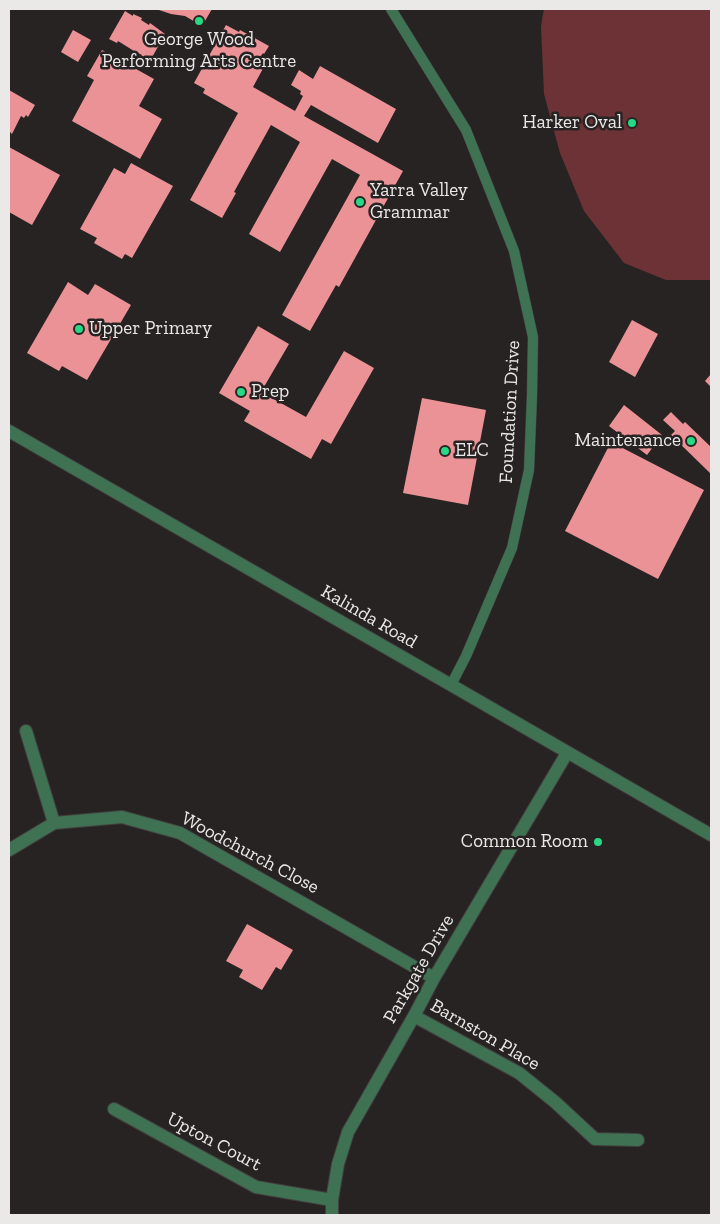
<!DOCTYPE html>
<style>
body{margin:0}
#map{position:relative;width:720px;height:1224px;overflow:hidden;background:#282323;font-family:"Zilla Slab",serif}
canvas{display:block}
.frame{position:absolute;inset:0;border:10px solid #ebe8e8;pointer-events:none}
</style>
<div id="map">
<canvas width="720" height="1224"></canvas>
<div class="frame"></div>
</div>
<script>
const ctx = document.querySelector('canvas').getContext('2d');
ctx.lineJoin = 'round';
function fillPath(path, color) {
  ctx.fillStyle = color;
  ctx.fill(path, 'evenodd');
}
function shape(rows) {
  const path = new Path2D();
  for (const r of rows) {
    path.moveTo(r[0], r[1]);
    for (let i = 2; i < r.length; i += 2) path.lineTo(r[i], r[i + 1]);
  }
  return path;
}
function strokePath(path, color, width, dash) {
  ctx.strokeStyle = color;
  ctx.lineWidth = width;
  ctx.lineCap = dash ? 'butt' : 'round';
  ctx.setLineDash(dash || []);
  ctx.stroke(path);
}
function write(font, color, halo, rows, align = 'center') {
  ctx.font = font + ' "Zilla Slab",serif';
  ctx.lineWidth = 5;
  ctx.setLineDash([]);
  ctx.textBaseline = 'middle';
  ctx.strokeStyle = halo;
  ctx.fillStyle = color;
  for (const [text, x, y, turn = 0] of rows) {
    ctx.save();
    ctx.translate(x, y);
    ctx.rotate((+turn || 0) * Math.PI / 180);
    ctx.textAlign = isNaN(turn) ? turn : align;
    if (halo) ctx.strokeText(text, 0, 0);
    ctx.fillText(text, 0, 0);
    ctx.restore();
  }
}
fillPath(shape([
 [544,9,711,9,711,280,666,280,624,263,584,211,560,153,544,94,541,26]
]), '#6d3236');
fillPath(shape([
 [156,9,212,9,202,26,185,16,171,14],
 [125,11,133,16,133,14,142,18,141,20,149,25,150,23,165,34,150,61,141,57,142,55,134,51,118,41,117,43,109,39],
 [226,25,239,32,240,30,269,46,264,54,263,53,259,59,266,63,253,87,295,111,303,96,300,94,301,91,291,85,299,70,313,79,320,66,396,109,378,143,311,105,304,116,403,171,339,287,336,285,310,331,282,315,360,175,332,159,280,252,249,234,300,142,271,125,234,192,236,193,222,218,190,200,238,113,203,93,205,89,194,83],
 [73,30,91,40,78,62,61,52],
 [102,50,154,79,139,106,162,119,140,159,72,121,94,80,87,76],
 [9,90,35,105,28,117,26,115,24,118,21,116,12,134,9,131],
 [9,147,60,175,32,225,9,212],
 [131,163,173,186,132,258,125,254,122,259,94,243,97,238,80,229,114,168,125,174],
 [68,282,88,295,95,284,131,305,87,380,62,366,59,371,27,353],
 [632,320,658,334,635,377,609,362],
 [258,326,289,344,261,392,306,417,344,351,374,368,331,444,322,439,311,459,244,421,250,411,219,393],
 [711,374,711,387,705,381],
 [422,398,486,410,468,505,403,493],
 [624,405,662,435,647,455,609,426],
 [671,412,683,424,685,422,711,447,711,474,671,435,675,431,663,420],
 [611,442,704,490,658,579,565,531],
 [247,924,293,950,281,970,276,967,262,990,239,977,243,970,226,961]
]), '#eb9296');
const service = shape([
 [391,9,466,130,514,251,533,337,532,395,529,470,512,548,466,656,451,685]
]);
const minor = shape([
 [26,731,54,823],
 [9,850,54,823,122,817,180,833,434,978],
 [414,1016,519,1073,555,1102,595,1139,638,1140],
 [114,1109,256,1187,332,1200],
 [332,1215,332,1200,338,1164,348,1132,414,1016,434,978,567,753]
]);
const tertiary = shape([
 [9,431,451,685,711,835]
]);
strokePath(service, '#433f3f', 11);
strokePath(minor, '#433f3f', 14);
strokePath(tertiary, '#433f3f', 14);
strokePath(service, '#3e7253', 10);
strokePath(minor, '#3e7253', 12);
strokePath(tertiary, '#3e7253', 12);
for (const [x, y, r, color] of [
 [199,21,5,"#28d885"],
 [632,123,5,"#28d885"],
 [360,202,5,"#28d885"],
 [79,329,5,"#28d885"],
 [241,392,5,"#28d885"],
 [691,441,5,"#28d885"],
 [445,451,5,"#28d885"],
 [598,842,5,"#28d885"]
]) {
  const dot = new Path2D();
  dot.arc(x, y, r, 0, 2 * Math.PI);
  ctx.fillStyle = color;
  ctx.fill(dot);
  strokePath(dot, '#282323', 2);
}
write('19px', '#ebe8e8', '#282323', [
 ["George Wood",199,40,"center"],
 ["Performing Arts Centre",199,62,"center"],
 ["Harker Oval",622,123,"right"],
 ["Yarra Valley",370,191],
 ["Grammar",370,213],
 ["Upper Primary",89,329],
 ["Prep",251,392],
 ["Maintenance",681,441,"right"],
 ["ELC",455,451],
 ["Common Room",588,842,"right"]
], 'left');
write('19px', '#ebe8e8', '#282323', [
 ["Foundation Drive",510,412,-87],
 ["Kalinda Road",369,617,30],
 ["Woodchurch Close",250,853,28],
 ["Parkgate Drive",419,969,-60],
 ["Barnston Place",485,1035,30],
 ["Upton Court",214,1142,28]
]);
</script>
